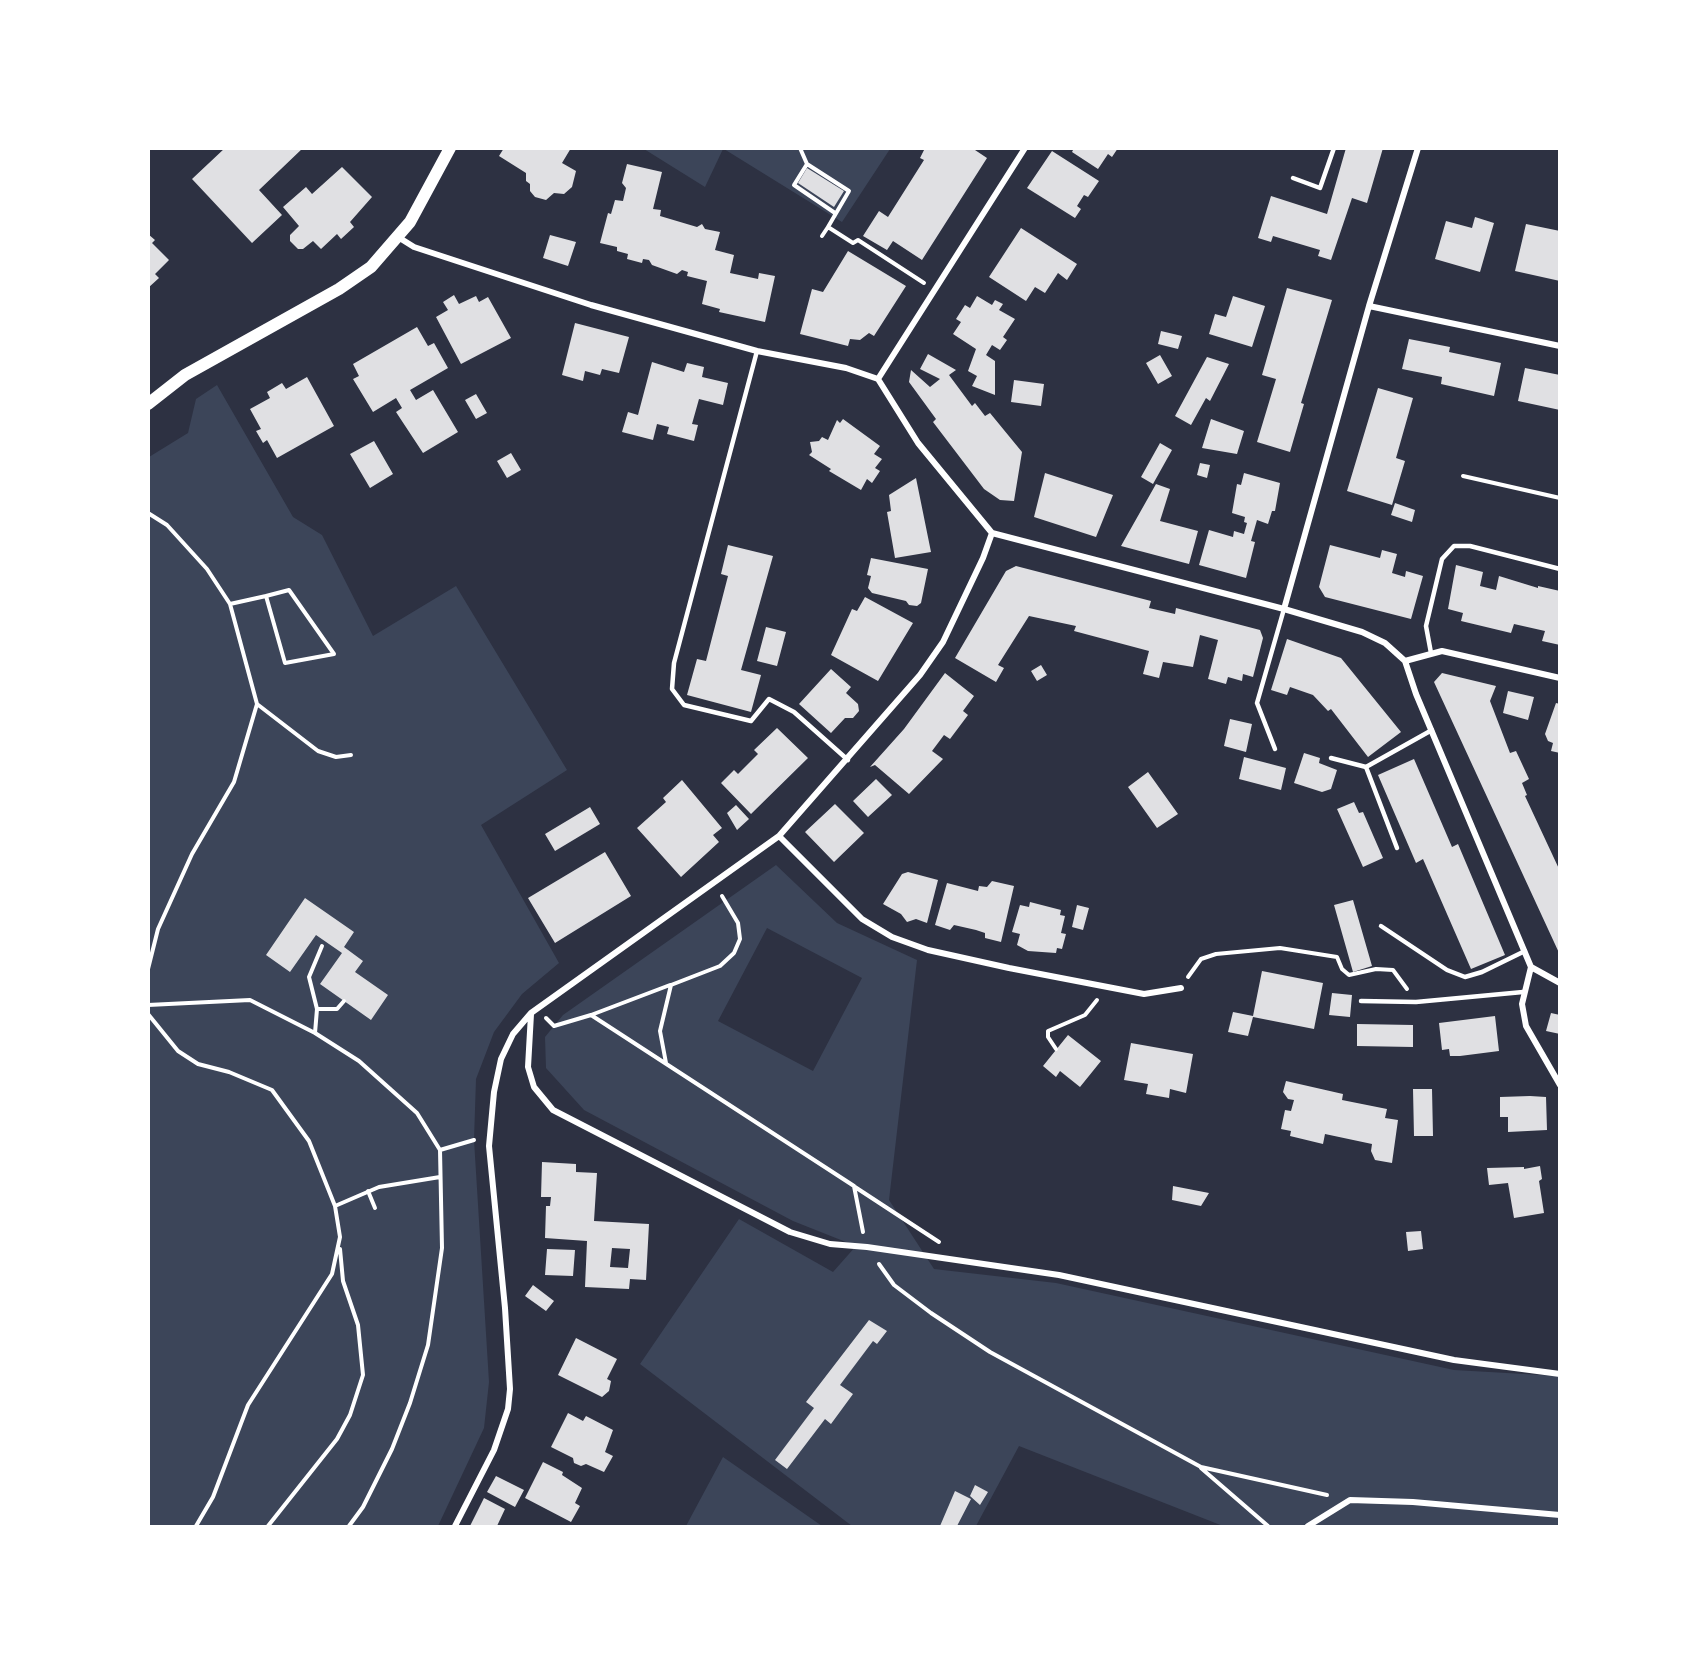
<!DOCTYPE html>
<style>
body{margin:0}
#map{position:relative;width:1708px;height:1675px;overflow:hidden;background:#2d3142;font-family:Mulish,sans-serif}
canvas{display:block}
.frame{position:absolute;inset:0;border:150px solid #fff;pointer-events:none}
</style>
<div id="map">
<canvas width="1708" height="1675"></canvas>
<div class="frame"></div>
</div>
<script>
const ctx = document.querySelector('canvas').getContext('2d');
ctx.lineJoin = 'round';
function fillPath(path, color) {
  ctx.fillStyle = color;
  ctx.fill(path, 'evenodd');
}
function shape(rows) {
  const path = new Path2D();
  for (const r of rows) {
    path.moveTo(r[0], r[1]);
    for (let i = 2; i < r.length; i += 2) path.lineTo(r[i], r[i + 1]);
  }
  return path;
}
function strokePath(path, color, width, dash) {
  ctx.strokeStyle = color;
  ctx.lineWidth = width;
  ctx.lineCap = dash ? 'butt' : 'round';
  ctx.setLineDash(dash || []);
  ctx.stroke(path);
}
fillPath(shape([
 [644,149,723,149,705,187],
 [724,149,890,149,842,222],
 [217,385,293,517,322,535,373,636,456,586,567,770,481,825,559,963,522,994,494,1032,476,1079,474,1140,489,1382,484,1428,438,1526,149,1526,149,457,188,433,196,399],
 [776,865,837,923,917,960,889,1200,934,1269,1056,1283,1454,1370,1559,1376,1559,1526,1223,1526,1019,1446,976,1526,852,1526,640,1364,739,1219,833,1272,856,1246,793,1221,584,1110,546,1068,545,1037,563,1015],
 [767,928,862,978,813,1071,718,1021],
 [723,1457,822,1526,686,1526]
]), '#3c4559');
fillPath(shape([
 [225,148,303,148,259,190,282,215,252,243,192,179],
 [504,148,571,148,562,163,576,171,572,187,564,194,554,193,546,200,535,197,530,191,530,184,526,181,526,173,499,156],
 [925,148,972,148,987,158,922,260,893,241,887,250,863,236,879,211,888,217,924,160,920,158],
 [1074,148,1118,148,1112,157,1108,154,1098,169,1072,152],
 [1346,148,1383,148,1367,203,1352,198,1331,260,1318,256,1320,250,1273,236,1271,242,1258,238,1271,196,1327,214],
 [1052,151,1099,181,1088,197,1084,195,1077,206,1081,209,1075,218,1027,188],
 [627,164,662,172,653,209,661,210,660,216,697,227,702,224,705,229,720,232,715,250,734,255,730,273,758,279,759,273,775,276,765,322,719,312,720,309,702,304,707,281,687,276,688,272,682,270,677,274,652,265,649,260,643,259,642,263,627,259,628,254,617,251,617,247,600,243,608,213,611,214,615,200,623,201,626,188,622,183],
 [342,167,372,197,350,222,354,227,341,239,337,234,321,249,313,241,303,249,298,249,290,241,290,235,299,226,283,207,306,187,312,194],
 [807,168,844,191,834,207,798,183],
 [1475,217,1494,223,1480,272,1435,259,1446,221,1472,228],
 [1526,224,1560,231,1560,281,1515,271],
 [1021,228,1077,264,1067,280,1058,273,1045,293,1035,287,1026,301,989,277],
 [148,234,155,240,152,243,169,260,155,274,159,278,148,288],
 [550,235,576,242,568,266,543,258],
 [848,251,906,286,874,336,869,333,860,340,850,339,848,346,800,334,812,289,823,292],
 [1287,288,1332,300,1301,403,1304,404,1290,452,1257,442,1276,379,1262,375],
 [454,295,459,304,476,296,479,302,488,297,511,338,461,364,436,317,448,310,443,302],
 [977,296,992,305,995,300,1003,304,999,310,1015,319,1003,337,1007,340,1000,350,992,345,986,355,995,361,995,395,972,386,977,376,968,371,976,349,953,334,961,322,956,319,965,305,970,308],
 [1233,296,1265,306,1252,347,1209,334,1215,314,1226,317],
 [575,323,629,337,619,373,602,369,600,375,585,371,583,381,562,375],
 [417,327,428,346,434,343,448,368,410,390,416,400,433,390,458,432,423,453,396,412,402,408,396,398,373,412,353,379,359,376,353,364],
 [1161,331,1182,336,1178,349,1158,344],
 [1409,339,1450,347,1449,352,1501,363,1494,396,1441,384,1442,377,1402,369],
 [928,354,956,370,949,375,972,406,975,403,985,416,990,413,1022,452,1014,501,1000,500,984,489,933,422,936,419,909,382,911,370,930,387,940,379,920,369],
 [1160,355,1172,376,1158,384,1146,363],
 [1207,357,1229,364,1210,401,1206,398,1191,425,1175,416],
 [652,362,684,372,687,363,704,367,702,377,728,383,723,405,699,399,692,424,698,425,694,441,667,434,669,427,657,424,653,440,622,432,628,412,638,415],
 [1525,368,1560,375,1560,410,1518,401],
 [307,377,334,426,277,458,267,440,263,443,256,431,261,429,250,409,270,398,267,392,282,383,286,389],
 [1014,380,1044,384,1041,406,1011,402],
 [1378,388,1413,398,1396,458,1405,461,1392,505,1347,491],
 [476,394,487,413,476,419,465,400],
 [843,419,880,446,874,454,882,459,875,468,880,471,872,483,867,479,861,490,829,471,831,469,809,455,812,452,810,442,819,441,822,437,828,440,837,420,840,423],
 [1211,419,1244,431,1237,454,1202,448],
 [374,441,393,474,370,488,350,454],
 [1160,443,1172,450,1153,484,1141,477],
 [511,453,521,470,507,478,497,461],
 [1200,463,1210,465,1207,478,1197,475],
 [1045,473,1113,495,1096,537,1034,517],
 [1244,473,1280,483,1275,511,1272,511,1268,524,1257,520,1251,541,1255,542,1246,578,1199,565,1209,530,1233,537,1234,531,1244,534,1247,523,1244,522,1245,517,1232,513,1237,484,1241,485],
 [916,478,931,552,895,558,887,512,891,511,889,495],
 [1156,484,1170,489,1160,521,1198,531,1189,564,1121,546],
 [1395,503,1415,510,1412,522,1391,515],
 [728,545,773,556,741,670,761,675,751,712,687,695,697,659,706,661,728,576,721,574],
 [1330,545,1380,558,1382,550,1397,554,1392,573,1405,577,1406,571,1423,576,1411,619,1325,597,1319,587],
 [871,558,928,569,921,603,917,606,909,605,906,601,872,593,868,588,871,576,867,575],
 [1456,565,1483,572,1480,586,1496,590,1499,576,1538,588,1538,586,1560,591,1560,645,1542,641,1545,631,1514,624,1511,633,1461,621,1463,613,1448,609],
 [1016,566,1151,601,1149,608,1175,614,1176,608,1260,630,1263,638,1253,677,1243,674,1242,681,1228,677,1226,684,1208,679,1218,640,1200,635,1193,667,1163,662,1159,678,1143,674,1149,651,1074,631,1076,626,1029,616,998,665,1004,668,996,682,955,658,1006,571],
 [865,597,913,623,878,681,831,655,852,609,857,611],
 [766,627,786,632,777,666,757,661],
 [1287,639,1341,658,1401,732,1368,757,1331,709,1328,711,1313,695,1290,687,1287,695,1271,690],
 [1041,665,1047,675,1037,681,1031,671],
 [831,669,851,687,846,693,858,704,859,711,853,718,845,718,831,733,799,704],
 [945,673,974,696,963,711,968,715,950,739,944,735,932,751,943,759,909,794,875,765,870,767,904,729],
 [1442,673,1496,686,1490,701,1510,753,1516,751,1529,779,1522,783,1527,795,1525,796,1560,871,1560,955,1434,682],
 [1508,691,1534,697,1528,720,1503,713],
 [1556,703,1560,704,1560,753,1551,751,1553,743,1548,741,1545,734],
 [1230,719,1252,724,1246,752,1224,746],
 [777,728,808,758,751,814,721,783,734,770,738,774,758,754,754,750],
 [1304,753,1320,758,1319,763,1337,770,1331,789,1322,792,1294,783],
 [1244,757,1286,768,1281,790,1239,779],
 [1414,759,1452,847,1458,844,1505,955,1471,969,1423,859,1416,863,1378,775],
 [1148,772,1178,814,1157,828,1128,787],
 [876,779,892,795,868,817,853,801],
 [682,780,722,828,713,835,719,842,681,877,637,828,666,802,663,798],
 [1354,802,1359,813,1363,812,1383,858,1363,867,1337,809],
 [835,804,864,833,834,862,805,832],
 [736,805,749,819,737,830,727,813],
 [590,807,600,824,555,851,545,834],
 [605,852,631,896,555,943,528,898],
 [908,872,938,880,927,923,916,919,907,922,901,914,883,904,902,874],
 [992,881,1014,886,1001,942,985,938,985,933,976,930,954,925,950,930,935,925,947,883,978,891,979,886,987,887],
 [305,898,354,932,344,947,363,961,355,972,388,995,371,1020,320,984,342,953,316,935,290,972,266,955],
 [1353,900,1372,966,1353,972,1334,905],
 [1030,902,1061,910,1060,915,1065,916,1061,933,1066,934,1062,949,1057,948,1056,953,1028,951,1017,945,1020,934,1012,932,1020,905,1029,907],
 [1077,905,1089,908,1083,930,1072,927],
 [1262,971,1323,983,1314,1029,1253,1017,1248,1036,1228,1032,1233,1012,1253,1016],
 [1332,993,1352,995,1350,1017,1329,1015],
 [1551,1013,1560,1015,1560,1034,1546,1031],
 [1495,1016,1499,1051,1460,1056,1450,1056,1449,1049,1442,1050,1439,1023],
 [1357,1024,1413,1025,1413,1047,1357,1046],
 [1068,1035,1101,1061,1080,1087,1060,1071,1056,1077,1043,1066],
 [1131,1043,1193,1054,1186,1093,1170,1089,1169,1098,1146,1094,1148,1084,1124,1080],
 [1286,1081,1343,1094,1342,1100,1387,1109,1385,1118,1398,1120,1392,1163,1375,1160,1371,1151,1372,1144,1325,1134,1323,1144,1290,1136,1291,1131,1281,1129,1285,1110,1291,1111,1294,1100,1288,1099,1283,1092],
 [1413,1089,1432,1089,1433,1136,1414,1136],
 [1530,1096,1546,1097,1547,1130,1508,1132,1508,1117,1500,1117,1500,1097],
 [542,1162,576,1164,576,1172,597,1173,594,1221,649,1224,646,1280,630,1279,629,1289,585,1287,587,1241,545,1238,546,1206,550,1206,551,1197,541,1197],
 [612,1248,630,1249,628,1268,610,1267],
 [1540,1166,1542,1179,1539,1181,1544,1213,1514,1218,1508,1183,1489,1185,1487,1168,1524,1167,1524,1169],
 [1173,1186,1209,1193,1201,1206,1172,1200],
 [1421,1231,1423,1249,1408,1251,1406,1232],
 [547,1249,575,1250,573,1276,545,1275],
 [533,1285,554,1301,546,1311,525,1296],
 [869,1320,887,1331,877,1344,873,1341,840,1385,853,1394,831,1424,825,1419,787,1469,775,1460,814,1408,806,1402],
 [576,1338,617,1359,607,1379,611,1381,609,1391,602,1397,558,1375],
 [568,1413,583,1421,586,1416,613,1430,605,1452,613,1456,604,1472,586,1464,581,1466,574,1463,573,1458,551,1447],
 [543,1462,563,1472,562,1475,582,1488,575,1503,580,1506,571,1522,525,1498],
 [496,1476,524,1490,515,1507,487,1492],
 [975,1485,988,1492,980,1505,970,1496],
 [955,1491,971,1499,957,1526,940,1526],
 [484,1498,505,1509,497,1526,470,1526]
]), '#e0e0e3');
strokePath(shape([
 [800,148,807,164,794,185,835,213],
 [807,164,849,191,828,227,853,243,858,240,924,283],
 [822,236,828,227],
 [1463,476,1560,498],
 [148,513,167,525,207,569,230,604,257,704,234,782,192,854,158,929,148,969],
 [230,604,266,596,285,663,334,654,289,590,266,596],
 [257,704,318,751,336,757,351,755],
 [1188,977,1201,959,1216,954,1280,948,1337,957,1342,969,1349,975,1376,969,1393,970,1407,989],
 [148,1005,250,1000,315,1033,359,1061,417,1113,440,1150,442,1248,428,1345,410,1403,392,1449,363,1507,349,1526],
 [317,1009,309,977,322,946],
 [148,1014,178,1051,198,1064,229,1072,272,1090,309,1141,335,1206,340,1237,332,1274,248,1405,213,1497,196,1526],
 [591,1015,670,985],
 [546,1018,554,1026,591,1015,854,1186,863,1232],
 [315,1033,317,1009,337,1009,344,1001],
 [1056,1049,1048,1037,1048,1031,1085,1015,1097,1000],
 [666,1063,660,1031,671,985,720,966,734,953,740,939,738,923,722,896],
 [440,1150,474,1140],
 [855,1187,939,1242],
 [368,1191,375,1208],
 [335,1206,379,1187,440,1177],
 [879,1264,894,1285,931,1313,990,1352,1201,1467,1327,1495],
 [1201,1468,1268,1526],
 [268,1526,337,1439,350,1415,363,1375,358,1325,343,1281,340,1249]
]), '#fff', 4);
strokePath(shape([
 [1293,178,1320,188,1334,148],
 [757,351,674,663,672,689,684,705,751,721,769,699,794,712,848,760],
 [1431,653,1426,626,1442,559,1454,546,1470,546,1560,569],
 [1275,749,1257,703,1284,609],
 [1331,758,1366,767,1432,730],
 [1366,767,1397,848],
 [1381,926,1447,970,1465,977,1482,972,1525,951],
 [1361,1001,1416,1002,1523,992]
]), '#fff', 4.5);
strokePath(shape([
 [398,237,414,247,591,305,757,351,846,368,878,379,918,443,992,533,1284,609,1362,632,1385,643,1405,661,1416,694,1531,967,1560,983],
 [1369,306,1560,346],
 [878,379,1025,148],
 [1284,609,1369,306,1418,148],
 [1405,661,1442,651,1560,678],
 [779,836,862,919,892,937,928,950,1009,968,1144,994,1181,988],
 [1531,967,1522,1004,1526,1026,1560,1085],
 [531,1014,528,1067,534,1087,553,1110,790,1232,830,1244,867,1247,1059,1275,1454,1360,1560,1374],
 [455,1526,494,1450,508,1409,510,1389,505,1308,489,1146,494,1092,501,1059,513,1034,531,1013,779,836,920,675,943,642,983,558,992,533],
 [1308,1526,1350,1500,1413,1502,1560,1515]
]), '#fff', 6);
strokePath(shape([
 [148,404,185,375,339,289,371,267,410,222,450,148]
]), '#fff', 12);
</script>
